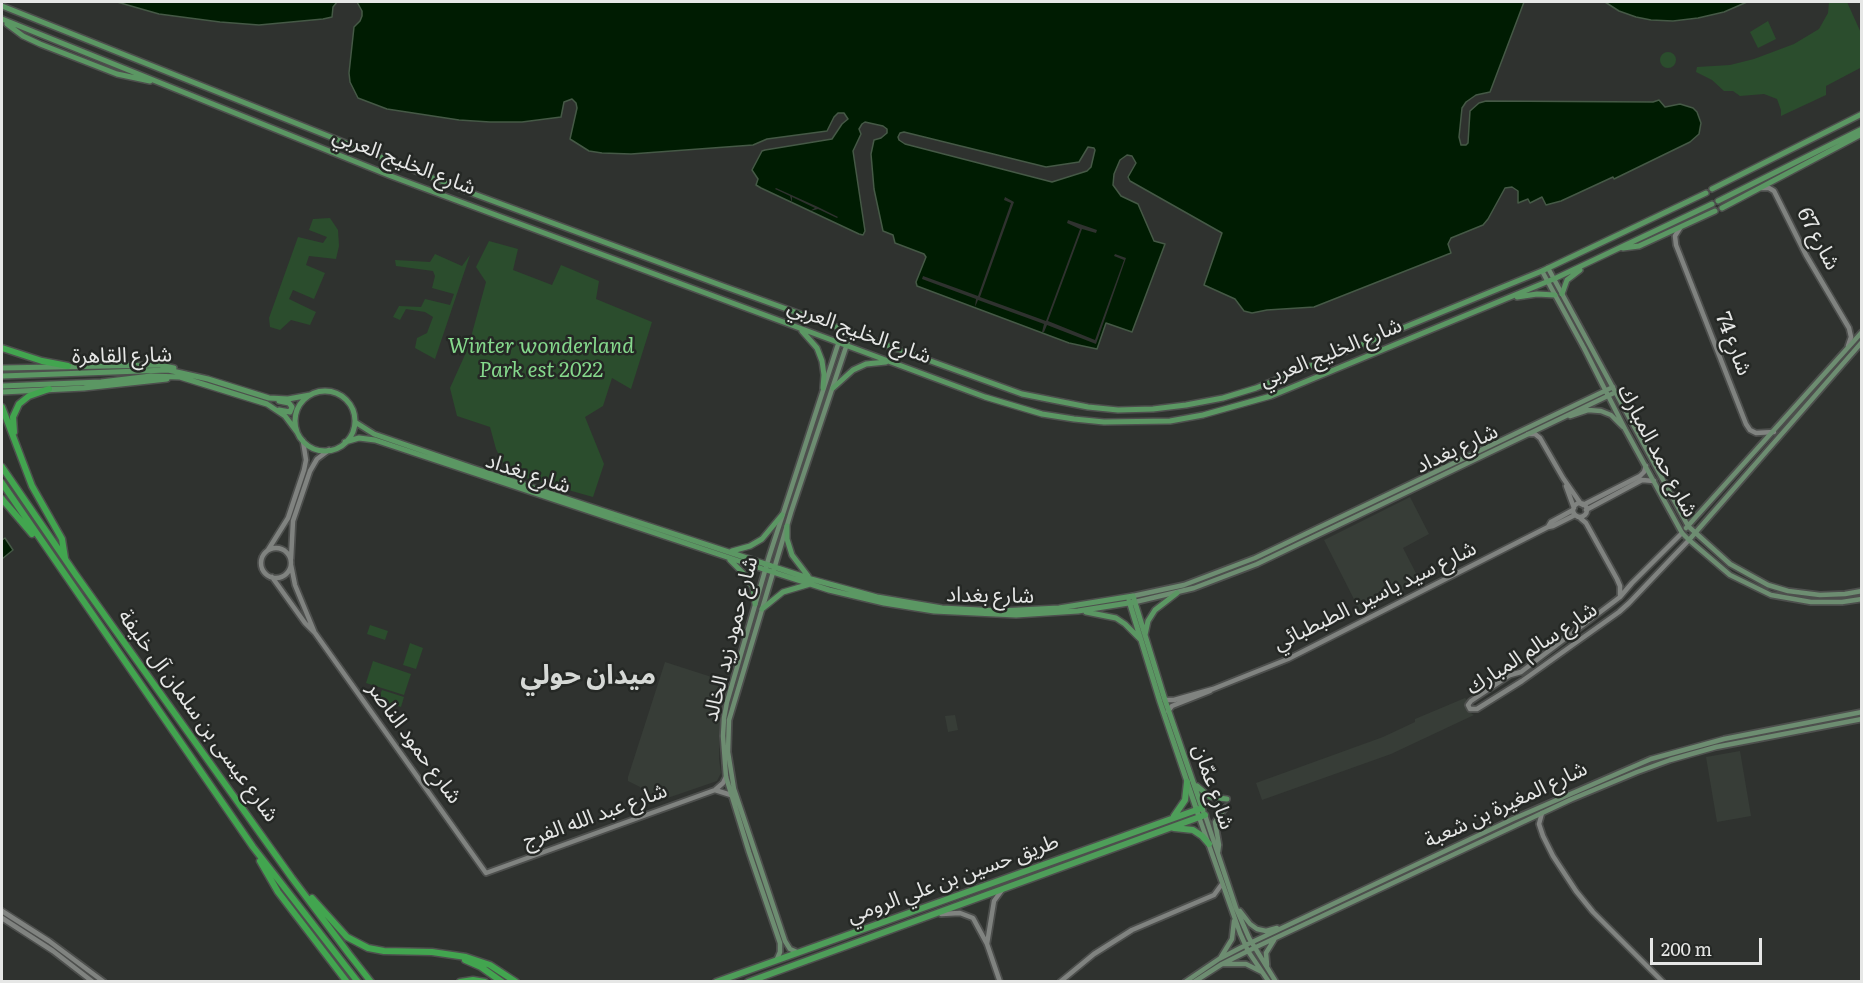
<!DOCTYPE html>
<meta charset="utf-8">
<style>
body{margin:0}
#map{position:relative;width:1863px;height:983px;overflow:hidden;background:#2f322f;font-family:Literata,serif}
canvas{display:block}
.frame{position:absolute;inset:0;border:3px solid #e6e7e6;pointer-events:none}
.scale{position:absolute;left:1650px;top:938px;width:112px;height:27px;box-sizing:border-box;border:3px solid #e6e7e6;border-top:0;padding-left:8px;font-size:18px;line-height:21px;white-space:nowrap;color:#e6e7e6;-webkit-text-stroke:4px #252825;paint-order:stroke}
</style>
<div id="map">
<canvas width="1863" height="983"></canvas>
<div class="frame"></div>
<div class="scale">200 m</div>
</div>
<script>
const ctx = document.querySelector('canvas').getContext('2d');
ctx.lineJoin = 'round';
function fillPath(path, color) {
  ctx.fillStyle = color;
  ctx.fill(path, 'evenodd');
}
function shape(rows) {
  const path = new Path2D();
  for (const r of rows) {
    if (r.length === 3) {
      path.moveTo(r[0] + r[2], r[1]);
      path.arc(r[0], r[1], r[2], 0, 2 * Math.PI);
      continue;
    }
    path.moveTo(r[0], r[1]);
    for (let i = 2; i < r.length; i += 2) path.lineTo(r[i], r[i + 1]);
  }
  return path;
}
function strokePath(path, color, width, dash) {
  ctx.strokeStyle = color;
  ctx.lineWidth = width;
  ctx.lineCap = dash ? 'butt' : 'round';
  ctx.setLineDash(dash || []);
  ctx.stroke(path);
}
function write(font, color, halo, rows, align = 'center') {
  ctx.font = font + ' Literata,"Noto Sans Arabic",serif';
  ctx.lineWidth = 5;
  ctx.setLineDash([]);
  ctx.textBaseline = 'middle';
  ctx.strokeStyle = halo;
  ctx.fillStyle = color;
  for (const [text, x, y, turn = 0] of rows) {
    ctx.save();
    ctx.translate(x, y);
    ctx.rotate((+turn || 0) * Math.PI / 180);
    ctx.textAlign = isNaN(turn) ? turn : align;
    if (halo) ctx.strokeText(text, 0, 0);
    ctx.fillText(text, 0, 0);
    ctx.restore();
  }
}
fillPath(shape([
 [1410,497,1429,534,1403,548,1420,581,1360,611,1324,540],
 [665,662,724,681,727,686,720,717,719,759,721,773,717,781,656,802,652,801,640,787,628,781,628,777],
 [1465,698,1467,700,1466,710,1474,715,1391,754,1262,800,1256,783,1383,737,1415,722,1415,719],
 [955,715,958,730,948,732,945,716],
 [1740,751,1751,816,1717,822,1706,757]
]), '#373d37');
fillPath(shape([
 [1829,2,1847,2,1861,33,1862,67,1826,86,1826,95,1781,116,1781,110,1777,99,1764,94,1740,96,1733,91,1724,91,1712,80,1696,72,1697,67,1730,65,1754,59,1794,44,1819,29,1828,13],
 [1768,21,1776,39,1758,48,1750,32],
 [1668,60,8],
 [330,218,338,230,339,246,336,259,309,256,306,265,325,273,314,299,293,290,289,299,316,312,310,325,291,320,280,330,270,327,269,318,298,237,323,243,327,237,309,230,313,219],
 [489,241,518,249,513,270,552,285,561,265,599,281,596,299,652,322,631,389,612,378,603,406,585,417,604,464,593,497,508,473,496,449,490,427,457,416,450,388,468,348,486,282,476,267],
 [435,254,462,266,470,255,435,359,415,348,417,338,427,333,433,317,425,312,406,309,400,320,393,317,399,306,421,307,425,299,450,305,454,294,432,288,435,276,433,271,396,266,395,260,430,262],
 [370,625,388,631,385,640,367,634],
 [410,643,423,648,416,669,403,665],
 [373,661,411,674,404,695,366,683],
 [382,690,404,697,401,707,378,700]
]), '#2b4d2d');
const water = shape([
 [117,2,337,2,333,7,332,17,323,19,259,25,220,22,159,14,117,2],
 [357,2,1524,2,1490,92,1476,95,1466,102,1462,108,1459,137,1461,145,1466,145,1468,143,1470,111,1479,103,1486,101,1653,102,1659,100,1665,107,1680,104,1693,108,1697,112,1701,123,1699,134,1690,142,1614,179,1613,177,1561,201,1546,205,1542,197,1530,203,1528,199,1518,203,1518,191,1512,187,1505,188,1488,219,1483,225,1451,238,1448,244,1451,253,1314,307,1267,310,1252,313,1244,311,1235,299,1204,285,1222,233,1130,181,1128,177,1136,163,1132,156,1127,155,1120,160,1114,174,1113,185,1121,196,1138,204,1154,241,1165,244,1132,332,1106,323,1097,349,1069,343,917,286,916,282,926,257,924,254,895,243,893,235,883,231,874,189,871,154,874,140,881,138,887,133,887,129,883,126,865,122,862,124,859,129,861,134,853,151,865,231,863,235,859,234,761,188,756,185,758,179,752,170,762,151,765,150,832,139,842,124,848,119,844,113,838,113,834,117,827,131,767,139,753,145,631,154,602,153,589,151,570,139,577,108,576,103,572,99,564,102,561,117,522,122,490,122,459,120,387,109,358,98,350,82,349,73,354,27,360,21,362,16,362,11,357,2],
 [904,132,1046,167,1079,162,1088,147,1094,148,1095,150,1091,167,1087,171,1052,182,905,144,899,140,898,137,900,133,904,132],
 [1605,2,1747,2,1724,12,1698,18,1673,21,1651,20,1636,17,1619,11,1605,2],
 [5,538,13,550,2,559,2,540,5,538]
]);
fillPath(water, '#001c02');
strokePath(water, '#455946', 1.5);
fillPath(shape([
 [776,188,818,207,838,217,837,218,818,209,810,211,815,208,792,197,792,203,790,196,775,189],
 [1005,197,1014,202,980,297,1046,321,1080,229,1067,223,1068,220,1097,230,1096,233,1082,229,1048,321,1095,340,1124,260,1114,256,1115,254,1126,258,1096,344,1047,325,1044,332,1042,332,1044,324,978,300,975,307,976,299,922,279,923,276,978,296,1011,203,1004,200]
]), '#2f322f');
const tertiary = shape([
 [1761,188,1769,188,1774,191,1806,255,1849,328,1851,337,1848,346],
 [1680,228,1675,236,1676,245,1746,424,1750,430,1756,433,1774,432],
 [1528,434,1535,434,1540,438,1563,478,1581,504],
 [1566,486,1574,508],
 [1580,510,7],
 [1583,505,1640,476,1644,472,1646,466],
 [1586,510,1642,480,1654,481],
 [1579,517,1586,523,1617,579,1620,586,1620,595],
 [1548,527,1551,522,1573,510],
 [1682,533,1632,583,1620,597,1521,672,1510,675,1471,701,1468,705,1470,709,1477,709,1522,681,1619,612,1629,603,1689,540],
 [276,563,15],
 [268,550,288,518,304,470,306,460,303,441],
 [291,559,293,521,310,471,317,459,329,450],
 [291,565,295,585,314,631],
 [272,577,305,623,315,633,486,873,715,790,723,783,726,777],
 [1165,700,1174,700,1213,689,1288,659,1548,527,1553,526,1575,515],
 [1168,711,1172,706,1210,691],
 [715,790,731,795],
 [1542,813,1539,824,1543,836,1553,856,1576,891,1593,912,1663,982],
 [2,911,49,941,104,982],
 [941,914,960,913,973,918,987,944,1000,982],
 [2,918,53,951,93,982],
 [987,944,994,901,1002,890],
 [1060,982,1094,954,1132,930,1214,895,1222,884]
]);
const secondary = shape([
 [1548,268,1688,526,1730,564,1768,585,1788,591,1820,595,1845,594,1862,591],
 [1542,271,1584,348,1625,429,1682,533,1689,540,1730,575,1771,595,1811,602,1842,602,1862,599],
 [1570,416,1588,410,1601,411,1611,415,1623,427],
 [1686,528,1862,332],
 [1689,540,1862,342],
 [1133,596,1184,585,1255,558,1613,387],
 [1135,602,1194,588,1257,564,1616,392],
 [1205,815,1236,908,1249,938,1276,982],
 [1199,817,1240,933,1248,951,1269,982],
 [1218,852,1219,845,1215,822,1226,807],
 [1240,911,1250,924,1257,929,1266,931,1277,928],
 [797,952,790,949,785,941,734,789,728,752,729,720,791,512,851,332],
 [1221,957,1232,939,1234,921],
 [777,959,780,952,780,943,749,852,726,777,723,736,724,718,727,702,769,557,843,329],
 [1224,964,1246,964,1262,972],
 [1267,965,1266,953,1274,940],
 [1185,982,1219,959,1246,945,1513,819,1651,759,1724,739,1862,712],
 [1194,982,1222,964,1254,948,1572,799,1637,772,1670,760,1716,747,1862,719]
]);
const primary = shape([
 [2,6,466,191,723,286,1022,394,1088,407,1118,410,1153,409,1186,405,1223,398,1256,388,1542,271,1706,193],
 [2,19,391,176,520,224,985,397,1042,414,1074,419,1104,422,1170,421,1203,415,1271,396,1556,278,1712,204],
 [7,24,23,36,40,44,117,74,150,81],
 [1712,189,1862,114],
 [1718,201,1862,129],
 [1722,208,1862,134],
 [1623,248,1639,246,1715,211],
 [1562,294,1567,280,1580,270],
 [1517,297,1537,294,1555,295],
 [802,331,817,348,822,361,824,375,823,388],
 [2,368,159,365,174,368],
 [2,376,168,370,208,379,269,398,288,399,310,395],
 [2,386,101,382,151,376,180,377,267,404,285,416,297,432],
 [833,388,853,370,866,364,886,362],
 [325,421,30],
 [2,392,84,388,167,379],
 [279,410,290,412,292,407,289,403,279,401],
 [355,422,374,434,473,468,811,579,877,597,942,608,999,611,1059,608,1133,596,1165,700,1203,811],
 [345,442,359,438,375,440,760,568,829,590,884,603,934,611,1016,615,1078,611,1135,602],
 [787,526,787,539,792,555,808,576],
 [732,551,750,546,762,539,782,515],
 [730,560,747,577,753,588,755,604],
 [1129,601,1160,702,1199,817],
 [762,609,783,592,810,584],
 [1086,612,1116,618,1125,624,1140,639],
 [1145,635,1148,621,1155,610,1177,593],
 [1197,786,1210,797,1227,799]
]);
const trunk = shape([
 [1174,816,1185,800,1187,782],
 [1174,828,1193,830,1202,836,1209,844],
 [716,982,1202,808],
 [748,982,1205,815]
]);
const motorway = shape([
 [2,348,42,361,68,366],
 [2,407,32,486,62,539,65,558],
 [14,432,13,417,19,404,29,396,49,389],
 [2,467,76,575,292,878,349,954,371,982],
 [2,483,253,847,358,982],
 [2,499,32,534],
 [260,861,278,892,347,982],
 [312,898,347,937,368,948,384,951,432,952,466,957,490,965,516,982],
 [465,960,481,967,502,982],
 [460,982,473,980,485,982]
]);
strokePath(tertiary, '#4d4f4d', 8);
strokePath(secondary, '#4d4f4d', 8);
strokePath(primary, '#4d4f4d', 8);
strokePath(trunk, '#4d4f4d', 9);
strokePath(motorway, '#4d4f4d', 9);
strokePath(tertiary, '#808380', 4.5);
strokePath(secondary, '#6d8d71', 4.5);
strokePath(primary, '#5b9763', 5);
strokePath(trunk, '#4e9e59', 6);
strokePath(motorway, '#42a54f', 6);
write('21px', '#e6e7e6', '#252825', [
 ["شارع الخليج العربي",404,162,21],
 ["شارع 67",1818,239,62],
 ["شارع الخليج العربي",859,332,20],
 ["شارع 74",1733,344,69],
 ["شارع الخليج العربي",1331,353,-22],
 ["شارع القاهرة",122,356,-1],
 ["شارع بغداد",1457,449,-25],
 ["شارع حمد المبارك",1657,451,62],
 ["شارع بغداد",528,474,18],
 ["شارع بغداد",990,596,1],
 ["شارع سيد ياسين الطبطبائي",1375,596,-26],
 ["شارع حمود زيد الخالد",731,639,-76],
 ["شارع سالم المبارك",1532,649,-33],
 ["شارع عيسى بن سلمان آل خليفة",198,716,54],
 ["شارع حمود الناصر",414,743,54],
 ["شارع عمّان",1213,787,71],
 ["شارع المغيرة بن شعبة",1506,805,-25],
 ["شارع عبد الله الفرج",595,816,-20],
 ["طريق حسين بن علي الرومي",953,879,-20]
]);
write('italic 21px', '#85d88c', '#252825', [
 ["Winter wonderland",541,347],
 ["Park est 2022",541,371]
]);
write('bold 27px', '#d6d9d6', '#252825', [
 ["ميدان حولي",588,676]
]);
</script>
